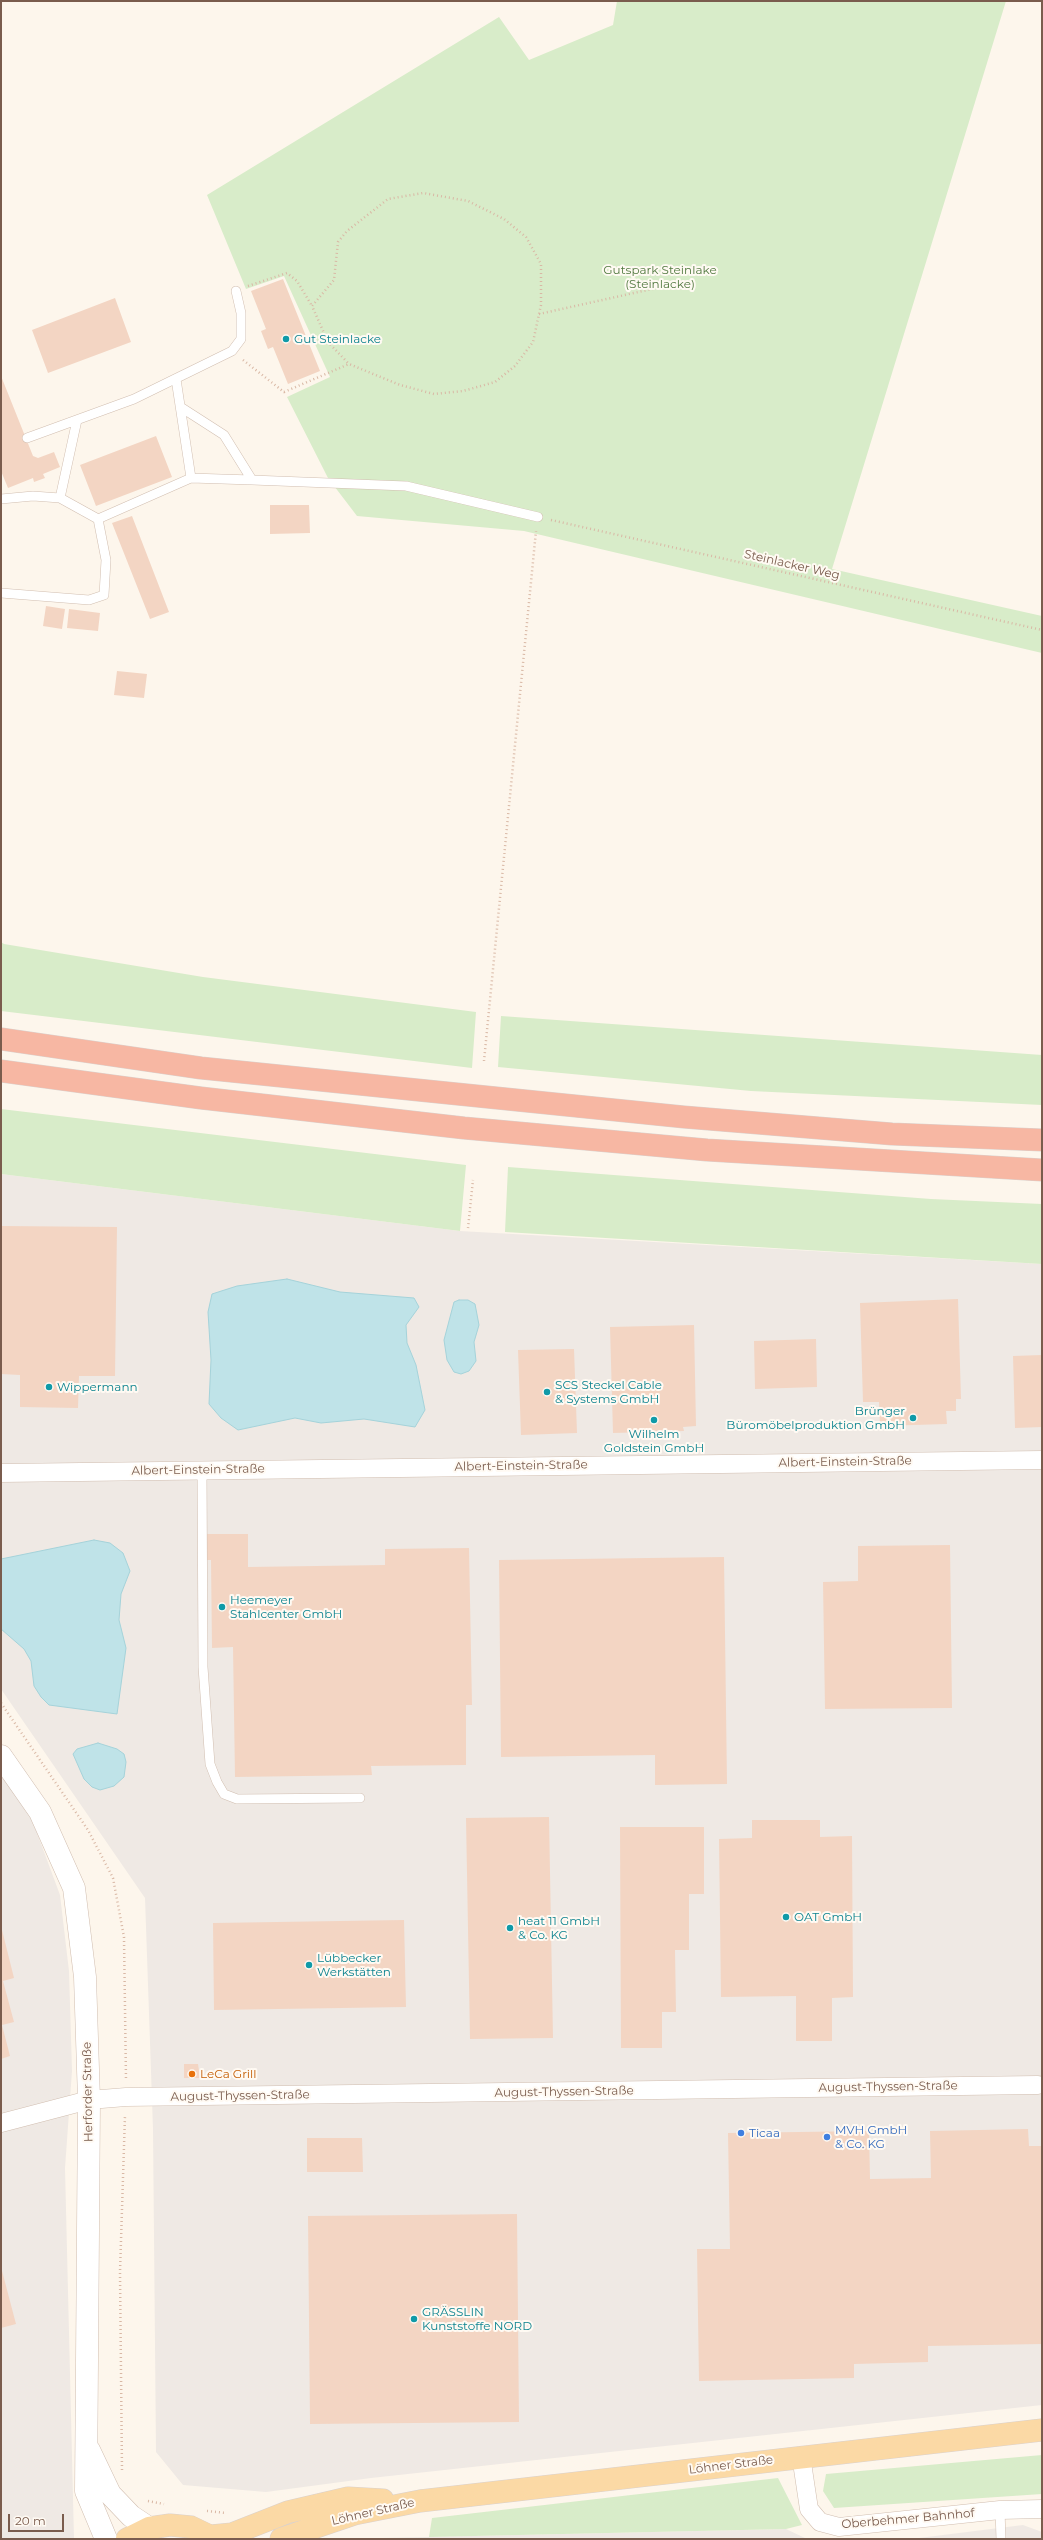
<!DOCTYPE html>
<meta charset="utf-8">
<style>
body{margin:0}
#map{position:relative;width:1043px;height:2540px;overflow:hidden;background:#fdf6ec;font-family:Montserrat,sans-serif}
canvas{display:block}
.frame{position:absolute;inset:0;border:2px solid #7a5c4d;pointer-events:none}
.scale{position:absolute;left:8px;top:2514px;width:56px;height:18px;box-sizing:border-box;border:2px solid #7a5c4d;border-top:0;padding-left:5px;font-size:12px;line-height:14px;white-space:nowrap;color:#7a5c4d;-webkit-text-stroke:3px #fffaf3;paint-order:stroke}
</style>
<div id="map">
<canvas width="1043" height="2540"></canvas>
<div class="frame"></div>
<div class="scale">20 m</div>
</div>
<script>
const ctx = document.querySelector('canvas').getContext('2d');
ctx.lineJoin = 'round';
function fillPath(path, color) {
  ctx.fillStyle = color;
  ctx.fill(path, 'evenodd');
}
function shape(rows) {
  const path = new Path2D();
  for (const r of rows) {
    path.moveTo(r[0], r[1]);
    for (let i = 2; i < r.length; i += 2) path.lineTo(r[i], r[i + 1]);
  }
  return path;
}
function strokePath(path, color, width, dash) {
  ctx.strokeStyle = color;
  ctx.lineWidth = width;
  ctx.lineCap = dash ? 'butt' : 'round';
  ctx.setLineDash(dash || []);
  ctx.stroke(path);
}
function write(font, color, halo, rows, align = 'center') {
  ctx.font = font + ' Montserrat,sans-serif';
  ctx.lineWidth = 4;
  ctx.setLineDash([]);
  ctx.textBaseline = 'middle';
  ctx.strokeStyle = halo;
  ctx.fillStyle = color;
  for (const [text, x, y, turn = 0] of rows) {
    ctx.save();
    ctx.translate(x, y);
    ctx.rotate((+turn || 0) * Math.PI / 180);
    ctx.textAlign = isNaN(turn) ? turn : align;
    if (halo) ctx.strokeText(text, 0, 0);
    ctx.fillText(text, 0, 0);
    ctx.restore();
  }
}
fillPath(shape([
 [1,1174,460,1231,1042,1264,1042,2405,371,2478,266,2492,183,2485,156,2452,153,2129,145,1898,1,1689],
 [1,1774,30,1814,60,1895,69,1971,72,2071,65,2168,74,2539,1,2539],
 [1023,2525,1042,2532,1042,2539,911,2539],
 [786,2529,807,2539,378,2539,381,2538]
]), '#efe9e4');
fillPath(shape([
 [617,1,1006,1,832,569,1042,616,1042,653,524,531,357,516,328,478,287,397,330,377,284,276,246,289,207,195,499,17,529,60,613,25],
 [1,942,4,944,203,977,476,1012,472,1068,1,1011],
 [501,1016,1042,1055,1042,1105,751,1091,498,1067],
 [1,1109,466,1165,460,1231,1,1174],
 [508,1167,931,1199,1042,1204,1042,1264,505,1232],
 [1042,2455,1042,2494,834,2508,823,2491,826,2474],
 [778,2478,802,2525,786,2529,429,2537,432,2518]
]), '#d8ecc9');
const water = shape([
 [287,1279,340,1292,414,1298,419,1307,406,1325,407,1343,416,1365,425,1410,415,1427,364,1419,321,1423,295,1418,238,1430,221,1418,209,1404,211,1360,208,1312,212,1294,237,1286,287,1279],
 [459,1300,468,1300,475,1304,479,1325,474,1342,476,1361,469,1371,461,1374,454,1372,447,1360,444,1340,454,1302,459,1300],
 [94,1540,110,1543,123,1553,130,1571,121,1594,119,1620,126,1648,117,1714,49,1705,41,1697,34,1686,31,1661,24,1649,1,1629,1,1559,94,1540],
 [98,1743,117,1749,124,1754,126,1762,124,1777,114,1786,100,1790,92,1787,84,1779,73,1754,77,1749,98,1743]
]);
fillPath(water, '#bfe3e8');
strokePath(water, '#a5d3da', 1);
fillPath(shape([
 [283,279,320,371,288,384,273,347,268,349,261,331,266,329,251,291],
 [115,298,131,342,48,373,32,330],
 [1,376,33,456,38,458,54,452,60,467,43,474,45,478,34,482,33,478,8,488,1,471],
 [156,436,172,477,96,506,80,465],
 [270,505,309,505,310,533,270,534],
 [132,516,169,612,150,619,112,523],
 [46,606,65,609,62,629,43,626],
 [69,609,100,613,98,631,67,628],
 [117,671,147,674,144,698,114,695],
 [1,1226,117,1227,115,1376,79,1376,78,1408,20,1407,20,1375,1,1374],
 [958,1299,961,1399,956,1399,956,1411,946,1411,947,1424,880,1426,879,1402,863,1402,860,1303],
 [694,1325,696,1426,683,1427,684,1431,613,1433,610,1327],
 [816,1339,817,1387,755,1389,754,1341],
 [574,1349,577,1433,521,1435,518,1350],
 [1042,1355,1042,1427,1015,1428,1013,1356],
 [207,1534,248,1534,248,1567,385,1565,385,1549,469,1548,472,1705,466,1705,466,1765,371,1766,372,1775,235,1777,233,1647,212,1648,211,1560,207,1560],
 [950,1545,952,1708,825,1709,823,1582,858,1581,858,1546],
 [724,1557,727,1784,655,1785,655,1755,501,1757,499,1560],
 [549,1817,553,2038,470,2039,466,1818],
 [752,1820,820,1820,820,1837,852,1836,853,1997,832,1998,832,2041,796,2041,796,1996,721,1997,719,1839,752,1838],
 [620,1827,704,1827,704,1894,689,1894,689,1950,675,1950,676,2012,662,2012,662,2048,621,2048],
 [404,1920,406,2007,214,2010,213,1923],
 [2,1930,14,1978,3,1981,14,2022,2,2025,10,2056,1,2059],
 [184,2064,198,2064,200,2078,184,2078],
 [1028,2129,1029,2146,1042,2146,1042,2344,928,2346,928,2362,854,2364,854,2378,699,2381,697,2249,730,2249,728,2133,869,2131,870,2179,931,2178,930,2131],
 [307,2138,362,2138,363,2172,307,2172],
 [517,2214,519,2422,310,2424,308,2216],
 [1,2267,16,2324,1,2328]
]), '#f3d5c3');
const service = shape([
 [176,379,191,478],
 [182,408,224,435,252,480],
 [27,438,134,399,232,351,241,339,241,313,236,291],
 [60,498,77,420],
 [1,499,33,496,60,498,98,519,191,478,252,480,406,486,538,517],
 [1,593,89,600,104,595,106,560,98,519],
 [202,1470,203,1667,210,1764,217,1782,224,1794,237,1799,360,1798],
 [1000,2510,1001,2539]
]);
const minor = shape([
 [1,1473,1042,1460],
 [1,2123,89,2100,126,2097,1038,2085],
 [801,2456,809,2509,820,2522,839,2527,1000,2510,1042,2509]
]);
const tertiary = shape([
 [1,1756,40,1812,74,1888,85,1977,89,2100,86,2491,106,2539],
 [89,2450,110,2494,131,2516,149,2528]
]);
const primary = shape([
 [211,2536,232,2534,288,2512,348,2498,383,2500],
 [127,2539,149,2528,170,2525,191,2527,216,2539],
 [281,2539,354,2514,420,2501,1042,2430]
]);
const motorway = shape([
 [1,1039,201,1068,684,1117,892,1134,1042,1140],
 [1,1071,201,1098,464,1128,707,1150,1042,1170]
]);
strokePath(service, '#d1beb0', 10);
strokePath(minor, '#d1beb0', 19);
strokePath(tertiary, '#d1beb0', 23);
strokePath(primary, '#dad1cd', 23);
strokePath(motorway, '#dad1cd', 23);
strokePath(shape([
 [248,286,287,273,297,281,312,306],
 [539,314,661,287],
 [243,360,284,392,349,364,400,385,434,394,463,391,495,382,515,366,533,342,541,305,541,264,526,237,504,219,468,201,423,193,388,199,347,231,338,242,334,280,312,306,328,342,349,364],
 [551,520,1042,630],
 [484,1061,536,531],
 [468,1228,473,1180],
 [1,1703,88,1830,113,1878,124,1937,126,2080],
 [122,2470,120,2272,125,2115],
 [148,2501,164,2504],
 [207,2511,226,2513]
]), '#d9b8a5', 2.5, [1, 3]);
strokePath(service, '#fff', 9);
strokePath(minor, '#fff', 18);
strokePath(tertiary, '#fff', 22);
strokePath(primary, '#fbd9a5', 22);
strokePath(motorway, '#f7b7a3', 22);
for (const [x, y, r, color] of [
 [286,339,4,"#0f9aa8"],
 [49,1387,4,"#0f9aa8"],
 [547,1392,4,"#0f9aa8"],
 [913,1418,4,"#0f9aa8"],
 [654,1420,4,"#0f9aa8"],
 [222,1607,4,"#0f9aa8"],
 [786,1917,4,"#0f9aa8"],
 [510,1928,4,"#0f9aa8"],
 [309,1965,4,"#0f9aa8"],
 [192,2074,4,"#e8710a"],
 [741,2133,4,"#3f7fe0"],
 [827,2137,4,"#3f7fe0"],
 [414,2319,4,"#0f9aa8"]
]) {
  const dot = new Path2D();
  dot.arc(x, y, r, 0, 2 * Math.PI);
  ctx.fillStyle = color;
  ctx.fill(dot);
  strokePath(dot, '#fffaf3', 1.5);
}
write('12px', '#537a41', '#fffaf3', [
 ["Gutspark Steinlake",660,270],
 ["(Steinlacke)",660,284]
]);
write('12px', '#0d838f', '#fffaf3', [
 ["Gut Steinlacke",294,339],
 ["SCS Steckel Cable",555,1385],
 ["& Systems GmbH",555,1399],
 ["Wippermann",57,1387],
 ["Brünger",905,1411,"right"],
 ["Büromöbelproduktion GmbH",905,1425,"right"],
 ["Wilhelm",654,1434,"center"],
 ["Goldstein GmbH",654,1448,"center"],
 ["Heemeyer",230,1600],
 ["Stahlcenter GmbH",230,1614],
 ["OAT GmbH",794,1917],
 ["heat 11 GmbH",518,1921],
 ["& Co. KG",518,1935],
 ["Lübbecker",317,1958],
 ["Werkstätten",317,1972],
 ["GRÄSSLIN",422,2312],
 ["Kunststoffe NORD",422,2326]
], 'left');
write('12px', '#7a5c4d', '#fffaf3', [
 ["Steinlacker Weg",792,565,13],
 ["Albert-Einstein-Straße",845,1462,-1],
 ["Albert-Einstein-Straße",521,1466,-1],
 ["Albert-Einstein-Straße",198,1470,-1],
 ["August-Thyssen-Straße",888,2087,-1],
 ["Herforder Straße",88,2092,-91],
 ["August-Thyssen-Straße",564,2092,-1],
 ["August-Thyssen-Straße",240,2096,-1],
 ["Löhner Straße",731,2465,-7],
 ["Löhner Straße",373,2512,-13],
 ["Oberbehmer Bahnhof",908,2519,-5]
]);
write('12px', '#c56008', '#fffaf3', [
 ["LeCa Grill",200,2074]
], 'left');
write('12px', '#366cbe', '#fffaf3', [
 ["MVH GmbH",835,2130],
 ["& Co. KG",835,2144],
 ["Ticaa",749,2133]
], 'left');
</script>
